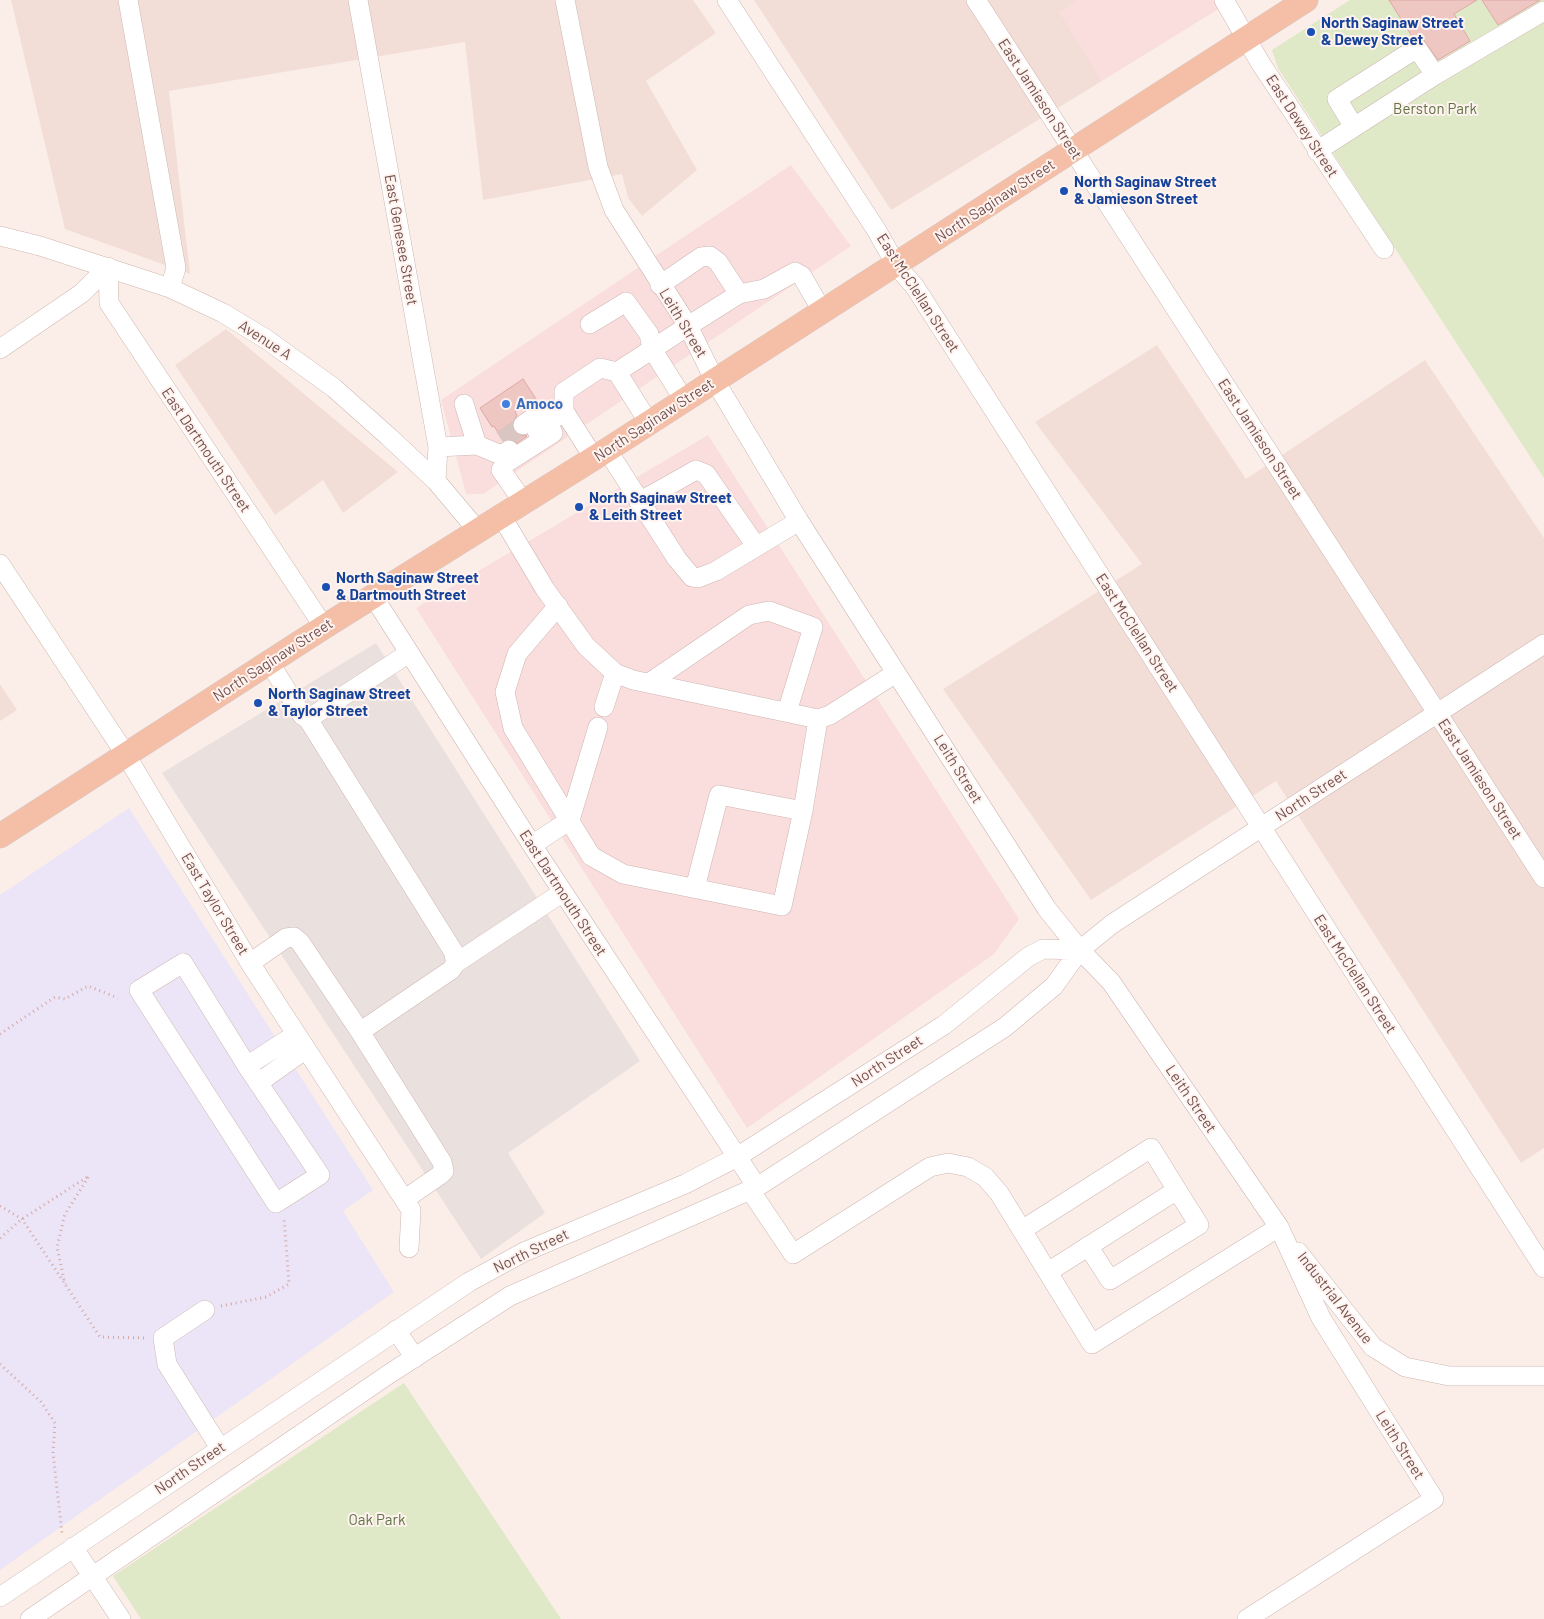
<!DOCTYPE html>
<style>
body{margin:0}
canvas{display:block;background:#fbeee8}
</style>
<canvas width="1544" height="1619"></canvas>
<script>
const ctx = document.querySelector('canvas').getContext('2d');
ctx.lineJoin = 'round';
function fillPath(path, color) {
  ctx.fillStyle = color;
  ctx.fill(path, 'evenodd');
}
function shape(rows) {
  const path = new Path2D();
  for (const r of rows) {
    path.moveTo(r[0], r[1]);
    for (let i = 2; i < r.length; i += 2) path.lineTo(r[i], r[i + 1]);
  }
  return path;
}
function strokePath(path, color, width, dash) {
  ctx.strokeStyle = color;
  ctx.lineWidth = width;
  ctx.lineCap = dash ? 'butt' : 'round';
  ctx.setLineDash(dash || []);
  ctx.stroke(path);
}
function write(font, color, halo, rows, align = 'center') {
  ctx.font = font + ' Barlow,sans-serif';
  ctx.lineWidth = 4;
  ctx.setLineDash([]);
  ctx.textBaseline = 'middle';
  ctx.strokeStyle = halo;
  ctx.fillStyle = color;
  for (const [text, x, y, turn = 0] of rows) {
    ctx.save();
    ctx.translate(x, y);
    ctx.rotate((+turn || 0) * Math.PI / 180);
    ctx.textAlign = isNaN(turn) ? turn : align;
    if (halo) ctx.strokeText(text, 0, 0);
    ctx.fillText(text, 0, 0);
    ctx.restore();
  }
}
fillPath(shape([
 [11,0,693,0,716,33,646,81,697,170,642,216,628,198,622,174,483,200,465,42,169,91,190,274,65,229],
 [754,0,1078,0,1060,12,1102,81,891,210],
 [226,329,398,472,343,513,323,480,275,515,175,365],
 [1157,345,1246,479,1425,360,1544,538,1544,1148,1521,1163,1276,781,1091,900,943,689,1142,564,1035,422],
 [0,684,17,710,0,721]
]), '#f2ded7');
fillPath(shape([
 [1078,0,1233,0,1102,81,1059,12],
 [791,165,851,246,483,494,466,494,441,400],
 [708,435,1019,919,994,954,747,1128,416,608]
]), '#fadddd');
fillPath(shape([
 [376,643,640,1061,508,1153,545,1213,481,1259,162,773]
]), '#eae0de');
fillPath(shape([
 [129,808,373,1190,343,1211,394,1292,0,1570,0,895]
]), '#ebe5f7');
fillPath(shape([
 [1350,0,1544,0,1544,478,1278,68,1272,50],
 [404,1383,561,1619,141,1619,113,1576]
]), '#dfe8c7');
const building = shape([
 [1389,0,1477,0,1454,14,1470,41,1438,60,1422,38,1413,38,1389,0],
 [1482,0,1540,0,1498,25,1482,0],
 [523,379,536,399,515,412,517,415,512,426,518,435,527,436,517,443,509,439,503,441,494,426,492,427,480,408,523,379]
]);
fillPath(building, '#eec6c2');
strokePath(building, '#e0a8a4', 1);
strokePath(shape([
 [502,440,523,425]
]), '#d9c6c2', 19, [19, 9]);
const minor = shape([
 [128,0,176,268,170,288],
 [358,0,438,447,436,481],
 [565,0,598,167,614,210,688,326,715,381,799,521,1047,909,1080,950,1111,982,1279,1227,1321,1318,1434,1499,1247,1619],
 [727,0,877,231,896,265,915,287,1544,1268],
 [976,0,1544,878],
 [1224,0,1261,64,1384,249],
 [1435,75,1544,11],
 [1317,151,1435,75,1417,48,1337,99,1354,127],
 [0,236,40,246,170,288,223,313,266,339,334,388,389,437,436,481,478,531],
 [108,267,109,303,324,627],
 [660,285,701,257,710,256,718,262,739,294],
 [590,324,626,302,649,334,652,349,684,400],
 [0,349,82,293,108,267],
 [464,404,477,445],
 [564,411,564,392,600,368,617,372],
 [649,423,617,372,688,326,739,294,764,289,795,272,802,276,822,311],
 [523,425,540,413,553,433,506,463,501,470,524,503],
 [537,431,564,411,594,458],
 [438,447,477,445,501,455,509,450],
 [607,450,677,559,692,577,698,578,716,571,799,521],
 [639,502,696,470,706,474,756,546],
 [502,517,545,589,586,646,615,673,633,680,818,719,830,715,896,673],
 [0,564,126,755,250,963,411,1210,409,1248],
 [373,596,532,845,757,1187],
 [558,606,517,654,505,692,513,728,591,856,623,874,782,906,803,811,818,719],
 [269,662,302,715,308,719,453,951,456,963,451,970,367,1027,359,1030,442,1162,444,1171,440,1175,405,1199],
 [649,683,749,615,769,611,813,627,787,712],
 [604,707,615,673],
 [308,719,409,653],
 [532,845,570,820,598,727],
 [695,888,719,795,803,811],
 [183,963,247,1066,320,1175,276,1203,139,990,183,963],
 [250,963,286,938,294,937,300,942,359,1030],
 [456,963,563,892],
 [247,1066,296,1034],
 [258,1083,306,1049],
 [750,1190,793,1254,930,1167,948,1163,968,1167,985,1177,999,1193,1092,1344,1279,1227],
 [1022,1230,1151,1148,1177,1190,1048,1272],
 [1088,1246,1110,1280,1199,1225,1177,1190],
 [1298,1252,1373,1347,1405,1367,1449,1376,1544,1376],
 [205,1310,163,1338,167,1364,220,1448],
 [396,1330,415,1358],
 [73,1547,121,1619],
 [0,1597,469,1282,524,1252,685,1184,737,1157,944,1025,1028,957,1043,949,1080,950],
 [30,1619,389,1374,510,1296,757,1187,1005,1027,1054,986,1080,950,1112,924,1544,644]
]);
const major = shape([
 [0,836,324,627,607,450,1306,0]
]);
strokePath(minor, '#ceb6b2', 20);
strokePath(major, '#d5caca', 25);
strokePath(shape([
 [0,1034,55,997,65,999,88,986,118,998],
 [0,1206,22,1219,100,1337,147,1338],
 [0,1238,22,1219,89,1176,65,1214,57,1247,65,1284],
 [221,1306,266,1297,289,1284,284,1217],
 [0,1364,41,1402,55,1423,53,1453,62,1534]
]), '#d3a8a5', 3, [1, 4]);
strokePath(minor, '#fff', 19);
strokePath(major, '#f4bfa6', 24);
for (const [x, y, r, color] of [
 [1311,32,5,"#1a4fb4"],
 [1064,191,5,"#1a4fb4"],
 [506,404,5,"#3f7fe0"],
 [579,507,5,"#1a4fb4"],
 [326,587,5,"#1a4fb4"],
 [258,703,5,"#1a4fb4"]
]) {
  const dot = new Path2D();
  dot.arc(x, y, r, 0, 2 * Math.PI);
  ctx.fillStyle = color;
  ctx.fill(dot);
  strokePath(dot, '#fef3ef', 2);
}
write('bold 15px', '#164399', '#fef3ef', [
 ["North Saginaw Street",1321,23],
 ["& Dewey Street",1321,40],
 ["North Saginaw Street",1074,182],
 ["& Jamieson Street",1074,199],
 ["North Saginaw Street",589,498],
 ["& Leith Street",589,515],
 ["North Saginaw Street",336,578],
 ["& Dartmouth Street",336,595],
 ["North Saginaw Street",268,694],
 ["& Taylor Street",268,711]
], 'left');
write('15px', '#73504e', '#fef3ef', [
 ["East Jamieson Street",1040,99,57],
 ["East Dewey Street",1302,126,57],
 ["North Saginaw Street",995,201,-33],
 ["East Genesee Street",401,240,80],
 ["East McClellan Street",918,293,57],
 ["Leith Street",683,323,59],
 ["Avenue A",265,340,33],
 ["North Saginaw Street",654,420,-33],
 ["East Jamieson Street",1260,439,57],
 ["East Dartmouth Street",206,450,56],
 ["East McClellan Street",1137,633,57],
 ["North Saginaw Street",273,660,-33],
 ["Leith Street",958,769,58],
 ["East Jamieson Street",1480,779,57],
 ["North Street",1311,795,-33],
 ["East Dartmouth Street",563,893,57],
 ["East Taylor Street",215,904,59],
 ["East McClellan Street",1355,974,57],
 ["North Street",887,1061,-33],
 ["Leith Street",1191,1099,56],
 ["North Street",531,1251,-26],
 ["Industrial Avenue",1335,1298,52],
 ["Leith Street",1400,1445,58],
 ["North Street",190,1468,-34]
]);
write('15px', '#607344', '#fef3ef', [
 ["Berston Park",1435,109],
 ["Oak Park",377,1520]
]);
write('bold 15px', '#366cbe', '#fef3ef', [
 ["Amoco",516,404]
], 'left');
</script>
